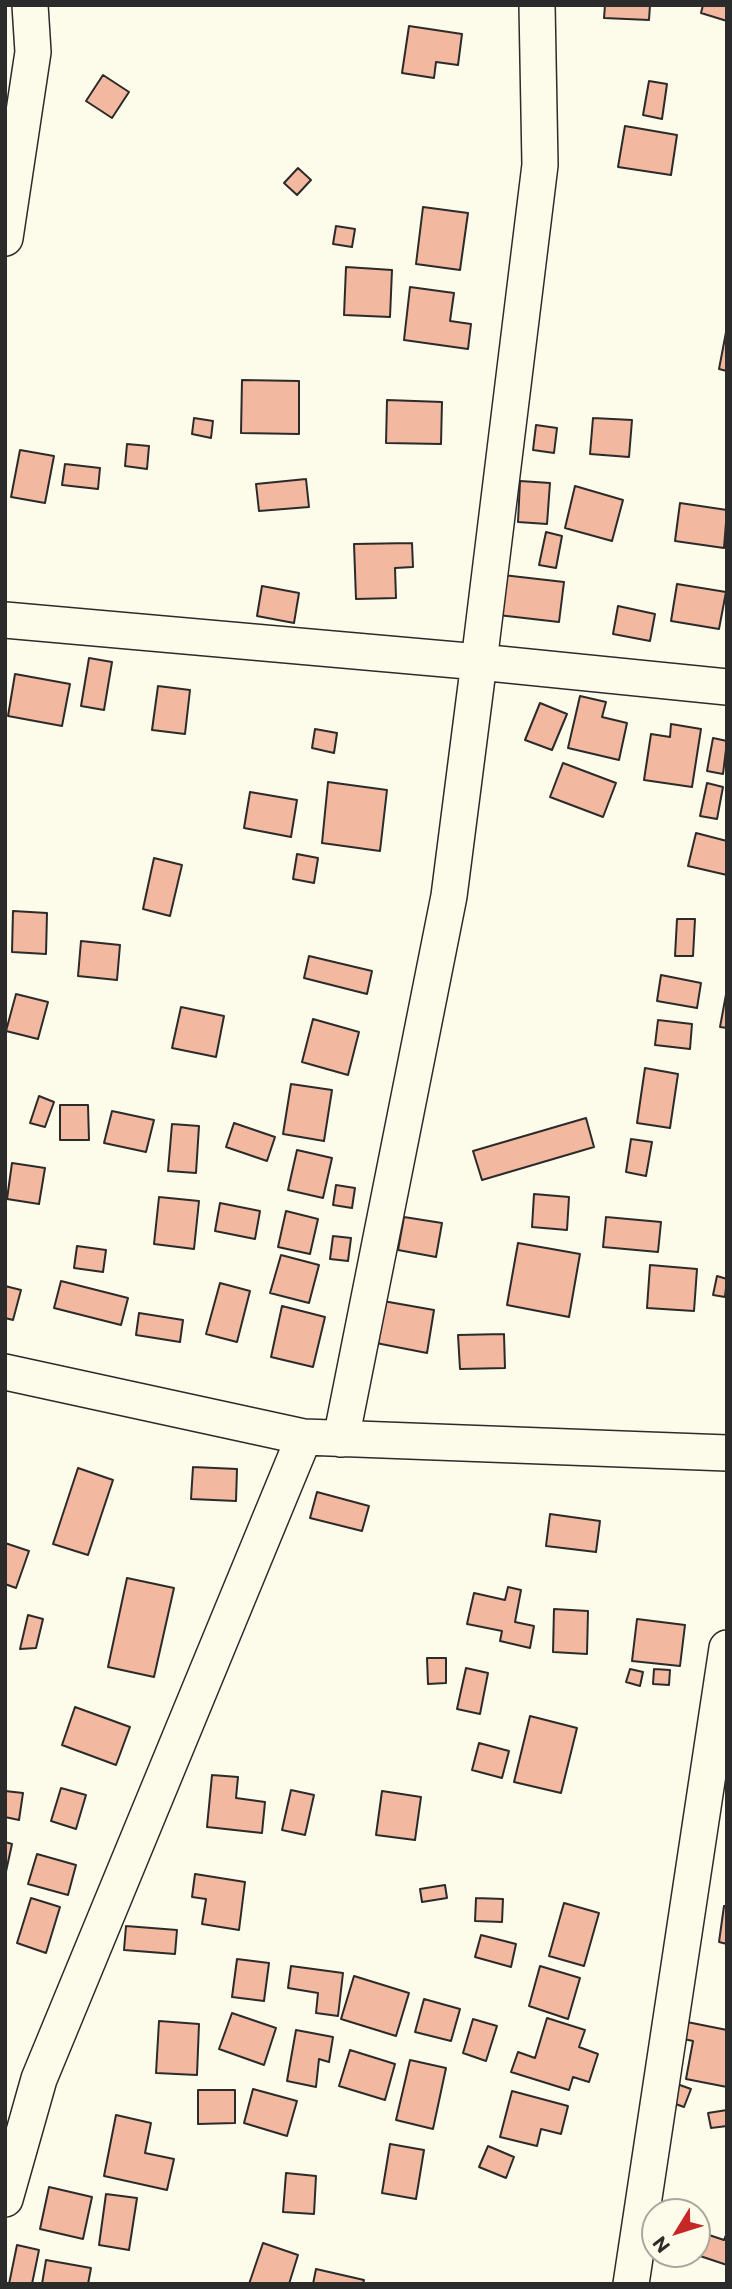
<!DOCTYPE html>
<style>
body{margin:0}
#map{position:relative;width:732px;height:2289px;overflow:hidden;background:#fdfbea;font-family:Commissioner,sans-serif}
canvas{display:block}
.frame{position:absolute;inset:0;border:7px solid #2b2b2b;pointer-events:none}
.north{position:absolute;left:641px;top:2198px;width:70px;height:70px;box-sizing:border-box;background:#fdfbea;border:2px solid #a9a89e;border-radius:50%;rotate:232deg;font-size:19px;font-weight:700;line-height:28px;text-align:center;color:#2b2b2b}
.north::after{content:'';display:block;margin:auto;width:24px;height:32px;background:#c62828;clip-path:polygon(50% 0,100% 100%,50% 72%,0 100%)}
</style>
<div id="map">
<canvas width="732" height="2289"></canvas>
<div class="frame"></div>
<div class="north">N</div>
</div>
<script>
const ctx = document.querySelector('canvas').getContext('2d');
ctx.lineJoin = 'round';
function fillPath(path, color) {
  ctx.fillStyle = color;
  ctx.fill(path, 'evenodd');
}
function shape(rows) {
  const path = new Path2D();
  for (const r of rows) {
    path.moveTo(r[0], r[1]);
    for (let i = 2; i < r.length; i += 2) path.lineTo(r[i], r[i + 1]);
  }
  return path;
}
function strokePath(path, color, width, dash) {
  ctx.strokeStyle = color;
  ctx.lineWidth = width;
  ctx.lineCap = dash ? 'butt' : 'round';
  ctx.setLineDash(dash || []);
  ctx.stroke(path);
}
const building = shape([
 [605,5,650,5,649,20,604,18,605,5],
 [703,5,727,5,727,21,701,13,703,5],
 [409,26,462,34,458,65,436,62,434,78,402,73,409,26],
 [103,75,129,92,112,118,86,101,103,75],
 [649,81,667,84,662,119,643,115,649,81],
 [625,126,677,135,671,175,618,167,625,126],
 [298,168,311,180,297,195,284,183,298,168],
 [423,207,468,213,460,270,416,264,423,207],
 [336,226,355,229,352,247,333,244,336,226],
 [346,267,392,270,390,317,344,315,346,267],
 [410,287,454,293,450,321,471,324,468,349,404,340,410,287],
 [727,327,727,371,719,369,727,327],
 [242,380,299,381,299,434,241,433,242,380],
 [387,400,442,402,441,444,386,443,387,400],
 [194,418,213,421,211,438,192,434,194,418],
 [593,418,632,420,629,457,590,454,593,418],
 [536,425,557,428,554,453,533,450,536,425],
 [127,444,149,446,147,469,125,466,127,444],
 [20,450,54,456,45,503,11,497,20,450],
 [65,464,100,468,98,489,62,485,65,464],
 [306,479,309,507,259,511,256,484,306,479],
 [520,481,550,483,547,524,518,522,520,481],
 [575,486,623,500,612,541,565,528,575,486],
 [680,503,727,510,724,548,675,541,680,503],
 [546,532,562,536,556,568,539,565,546,532],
 [412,543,413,567,395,568,396,598,356,599,354,544,412,543],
 [503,575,564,582,559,622,498,615,503,575],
 [677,584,726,592,719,629,671,621,677,584],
 [262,586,299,593,294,623,257,616,262,586],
 [618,606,655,614,650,641,613,634,618,606],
 [89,658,112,662,104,710,81,706,89,658],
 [15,674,70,684,62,726,8,716,15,674],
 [158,686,190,690,185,734,152,730,158,686],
 [580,696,606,702,602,717,627,723,619,760,568,748,580,696],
 [540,703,567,714,552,750,525,740,540,703],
 [671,724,701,729,692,787,644,780,651,734,670,737,671,724],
 [315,729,337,733,334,753,312,748,315,729],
 [713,738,727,741,723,774,707,771,713,738],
 [563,763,616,783,603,817,550,797,563,763],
 [328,782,387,790,380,851,322,843,328,782],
 [707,783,723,787,717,819,700,816,707,783],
 [250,792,297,800,291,837,244,828,250,792],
 [696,833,727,841,727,875,688,866,696,833],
 [297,854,318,858,314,883,293,879,297,854],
 [154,858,182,865,170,916,143,909,154,858],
 [13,911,47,913,46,954,12,952,13,911],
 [677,919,695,919,693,956,675,956,677,919],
 [81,941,120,945,117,980,78,976,81,941],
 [309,956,372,971,367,994,304,978,309,956],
 [661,975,701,983,697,1008,657,1001,661,975],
 [727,989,727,1028,720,1027,727,989],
 [16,994,48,1002,38,1039,6,1031,16,994],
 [181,1007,224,1016,216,1057,172,1048,181,1007],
 [313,1019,359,1032,348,1075,302,1062,313,1019],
 [658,1020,692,1024,690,1049,655,1045,658,1020],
 [645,1068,678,1074,670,1128,637,1123,645,1068],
 [291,1084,332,1090,324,1141,283,1134,291,1084],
 [39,1096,54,1102,45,1127,30,1123,39,1096],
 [60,1105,88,1105,89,1140,60,1140,60,1105],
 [112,1111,154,1120,146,1152,104,1143,112,1111],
 [586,1118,594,1147,482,1180,473,1151,586,1118],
 [234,1123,275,1137,267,1161,226,1147,234,1123],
 [172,1124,199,1126,196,1173,168,1171,172,1124],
 [631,1139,652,1142,646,1176,626,1172,631,1139],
 [297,1150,332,1158,323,1198,288,1190,297,1150],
 [12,1163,45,1168,39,1204,7,1199,12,1163],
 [336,1185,355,1188,352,1208,333,1205,336,1185],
 [534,1194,569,1197,567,1230,532,1227,534,1194],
 [159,1197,199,1201,194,1249,154,1244,159,1197],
 [220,1203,260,1211,255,1239,215,1231,220,1203],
 [286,1211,318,1219,310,1254,278,1247,286,1211],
 [404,1217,442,1223,436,1257,398,1250,404,1217],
 [606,1217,661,1222,658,1252,603,1247,606,1217],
 [333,1236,351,1238,348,1261,330,1259,333,1236],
 [518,1243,580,1254,569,1317,507,1305,518,1243],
 [77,1246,106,1250,103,1272,74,1268,77,1246],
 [281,1255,319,1265,309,1303,270,1293,281,1255],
 [650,1265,697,1269,694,1311,647,1308,650,1265],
 [717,1276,727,1279,725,1297,713,1295,717,1276],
 [61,1281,128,1298,121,1325,54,1308,61,1281],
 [220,1283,250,1291,237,1342,206,1334,220,1283],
 [5,1286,21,1290,13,1320,5,1318,5,1286],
 [383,1301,434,1310,427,1353,376,1343,383,1301],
 [282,1306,325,1317,313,1367,271,1357,282,1306],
 [139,1313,183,1320,180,1342,136,1335,139,1313],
 [504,1334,505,1368,460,1369,458,1335,504,1334],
 [193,1467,237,1469,236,1501,191,1499,193,1467],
 [78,1468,113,1480,88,1555,53,1544,78,1468],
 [317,1492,369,1506,362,1531,310,1518,317,1492],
 [550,1514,600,1521,596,1552,546,1546,550,1514],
 [5,1543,29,1551,16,1588,5,1584,5,1543],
 [127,1578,174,1588,154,1677,108,1667,127,1578],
 [508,1587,521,1590,515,1622,534,1626,530,1648,500,1641,502,1631,467,1624,474,1593,505,1600,508,1587],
 [554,1609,588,1611,587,1654,553,1652,554,1609],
 [28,1615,43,1619,36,1648,20,1649,28,1615],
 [637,1619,685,1625,680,1666,632,1661,637,1619],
 [427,1658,446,1658,446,1683,428,1684,427,1658],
 [466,1668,488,1673,480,1714,457,1709,466,1668],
 [630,1669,643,1672,640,1686,626,1682,630,1669],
 [654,1669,670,1670,669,1685,653,1684,654,1669],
 [75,1707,130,1727,116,1765,62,1745,75,1707],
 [530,1716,577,1728,561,1793,514,1782,530,1716],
 [479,1743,509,1751,502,1778,472,1770,479,1743],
 [212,1775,238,1777,236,1798,265,1802,262,1833,207,1827,212,1775],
 [61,1788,86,1795,76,1829,51,1821,61,1788],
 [291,1790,314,1795,305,1835,282,1830,291,1790],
 [5,1791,23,1793,19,1820,5,1817,5,1791],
 [382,1791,421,1797,415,1840,376,1835,382,1791],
 [5,1842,12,1844,5,1876,5,1842],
 [37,1854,76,1865,68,1895,28,1884,37,1854],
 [195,1874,245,1882,239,1930,202,1924,206,1899,192,1897,195,1874],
 [445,1885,447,1898,422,1902,420,1889,445,1885],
 [31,1898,60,1907,46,1953,17,1943,31,1898],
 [476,1898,503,1899,502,1922,475,1921,476,1898],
 [564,1903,599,1913,584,1966,549,1956,564,1903],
 [724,1906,727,1906,727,1944,719,1942,724,1906],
 [126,1926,177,1930,175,1954,124,1950,126,1926],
 [481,1935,516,1944,511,1967,475,1957,481,1935],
 [237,1959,269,1963,264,2001,232,1997,237,1959],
 [291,1966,343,1973,338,2016,316,2013,318,1993,288,1988,291,1966],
 [540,1966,580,1978,568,2019,529,2006,540,1966],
 [354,1976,409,1993,396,2036,341,2019,354,1976],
 [424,1999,460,2009,451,2041,415,2032,424,1999],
 [232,2013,276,2028,264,2065,219,2049,232,2013],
 [547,2018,585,2030,579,2047,598,2054,589,2082,573,2077,569,2090,511,2072,518,2052,535,2058,547,2018],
 [473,2019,497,2026,486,2061,463,2053,473,2019],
 [159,2021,199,2024,197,2075,156,2073,159,2021],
 [682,2021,727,2030,727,2087,686,2079,693,2041,679,2038,682,2021],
 [296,2030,333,2037,329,2062,319,2059,316,2087,287,2081,296,2030],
 [350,2050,395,2064,385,2100,339,2086,350,2050],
 [410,2060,446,2068,433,2129,396,2120,410,2060],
 [677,2084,691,2089,684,2107,670,2102,677,2084],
 [253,2089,297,2101,287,2136,244,2123,253,2089],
 [198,2090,235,2090,235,2123,198,2124,198,2090],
 [512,2091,568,2106,561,2134,541,2129,537,2146,500,2137,512,2091],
 [727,2110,727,2126,711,2128,708,2113,727,2110],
 [116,2115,151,2123,145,2153,174,2159,167,2190,104,2176,116,2115],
 [390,2144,424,2150,416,2199,382,2193,390,2144],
 [488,2146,514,2157,506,2178,479,2167,488,2146],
 [286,2173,316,2176,314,2214,283,2212,286,2173],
 [49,2187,92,2197,83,2239,40,2229,49,2187],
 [106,2194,137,2198,129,2250,99,2245,106,2194],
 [697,2231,724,2240,727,2233,727,2265,694,2254,697,2254,697,2231],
 [263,2243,298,2255,289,2284,249,2284,263,2243],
 [17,2245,39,2250,32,2284,9,2284,17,2245],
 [46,2260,91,2268,88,2284,42,2284,46,2260],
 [316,2269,364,2280,363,2284,313,2284,316,2269]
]);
fillPath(building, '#f2b8a0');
strokePath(building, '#2b2b2b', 2);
const street = shape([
 [537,5,540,165,479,662,727,687],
 [5,238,33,52,30,5],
 [5,620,479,662,449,896,341,1439],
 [5,1372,304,1437,727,1453],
 [5,2199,39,2079,304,1437],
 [631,2284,727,1648]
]);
strokePath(street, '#2b2b2b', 38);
strokePath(street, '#fdfbea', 35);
</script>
